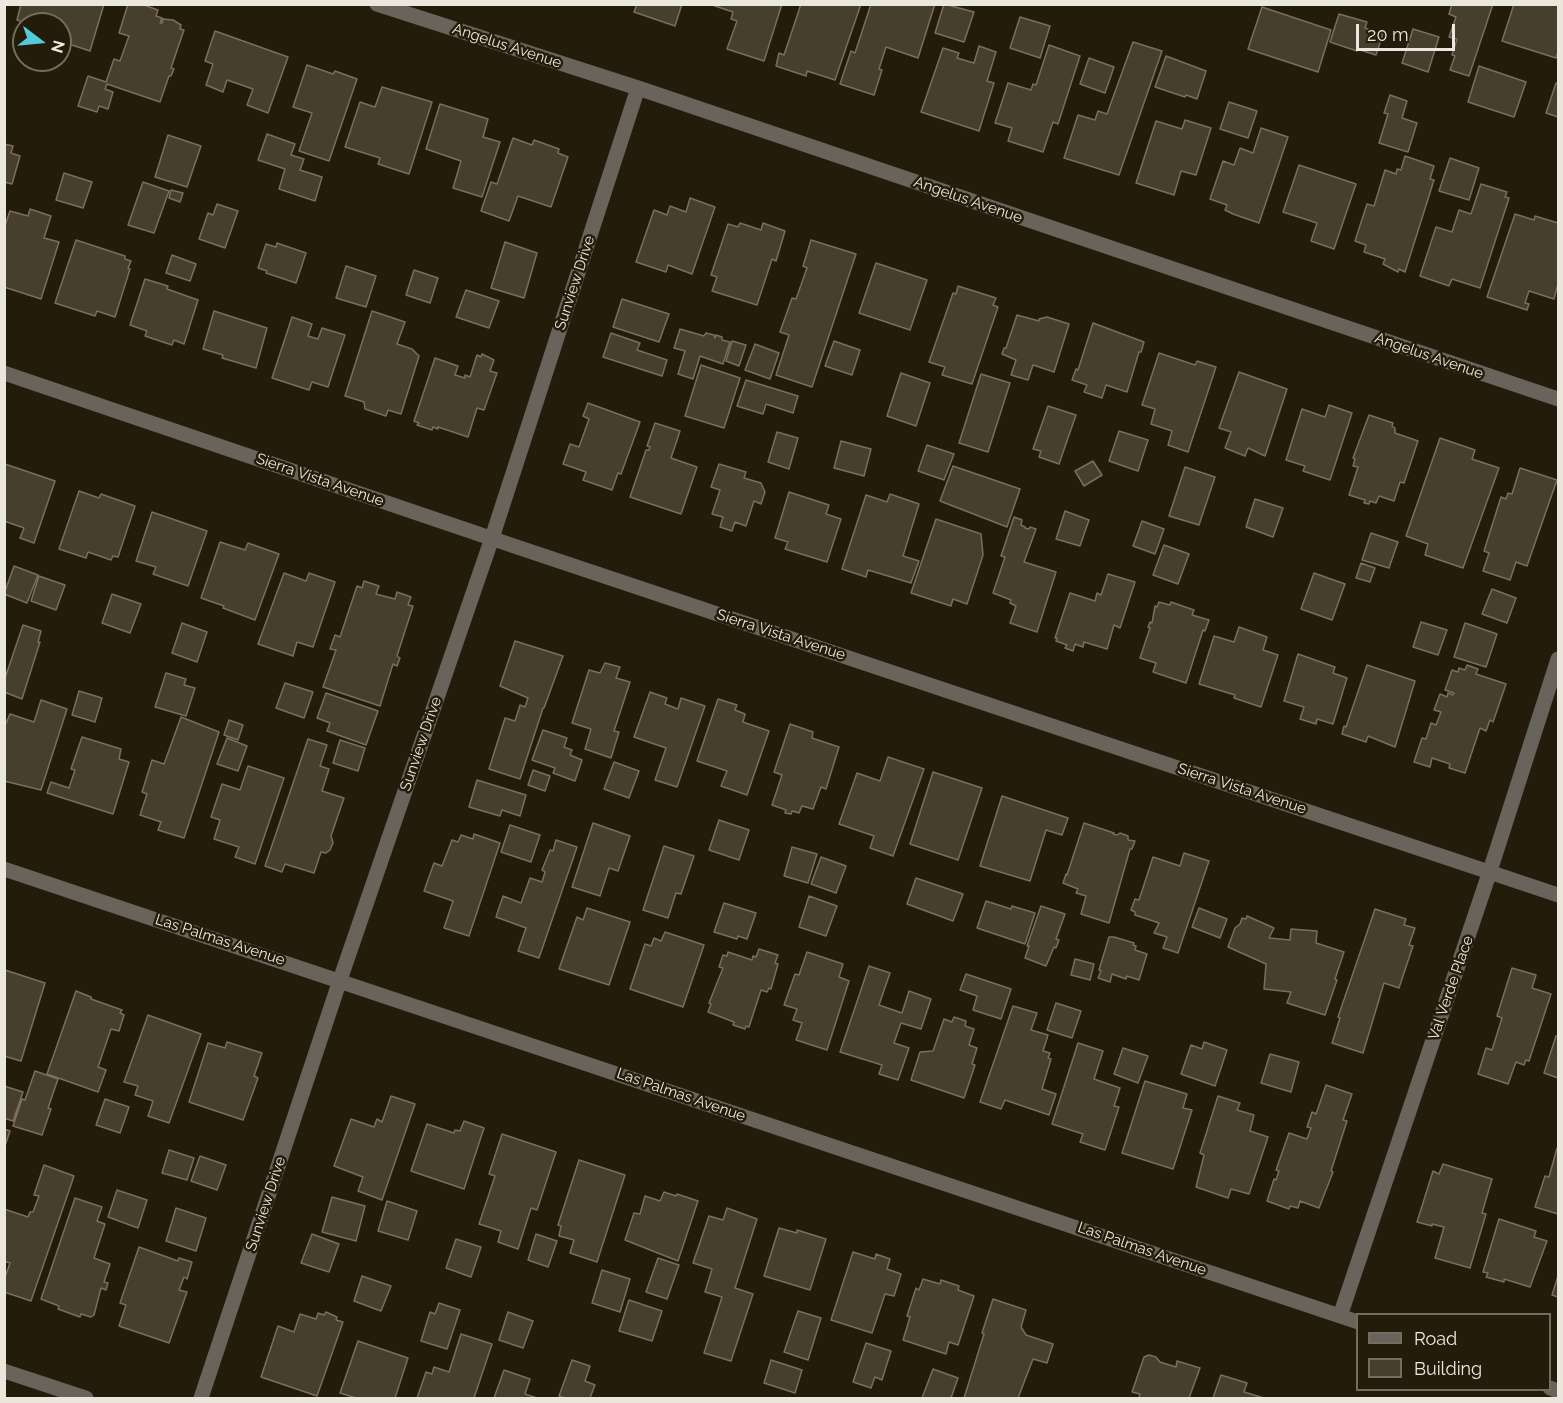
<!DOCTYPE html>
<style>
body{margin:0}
#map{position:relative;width:1563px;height:1403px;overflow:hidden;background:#231c0b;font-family:Raleway,sans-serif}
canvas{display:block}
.frame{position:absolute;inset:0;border:6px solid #ebe7dc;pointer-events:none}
.legend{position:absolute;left:1356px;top:1313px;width:195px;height:78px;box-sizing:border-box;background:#231c0b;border:2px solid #736d5f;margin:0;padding:8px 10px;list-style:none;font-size:18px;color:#ebe7dc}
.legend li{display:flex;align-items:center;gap:12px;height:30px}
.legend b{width:30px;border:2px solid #736d5f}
.north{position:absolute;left:12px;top:12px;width:60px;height:60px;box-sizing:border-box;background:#231c0b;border:2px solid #736d5f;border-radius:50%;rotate:106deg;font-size:16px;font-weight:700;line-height:24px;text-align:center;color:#ebe7dc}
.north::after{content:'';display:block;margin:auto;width:21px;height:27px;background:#54cadd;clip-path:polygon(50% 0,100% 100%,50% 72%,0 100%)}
.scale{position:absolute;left:1356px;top:24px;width:99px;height:27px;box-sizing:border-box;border:3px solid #ebe7dc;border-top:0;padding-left:8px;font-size:18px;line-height:21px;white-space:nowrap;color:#ebe7dc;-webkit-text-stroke:4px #231c0b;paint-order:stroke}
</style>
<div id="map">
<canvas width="1563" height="1403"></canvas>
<div class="frame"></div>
<ul class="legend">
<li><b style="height:8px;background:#68645c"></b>Road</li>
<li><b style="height:16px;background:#473f2d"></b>Building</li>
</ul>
<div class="north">N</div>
<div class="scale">20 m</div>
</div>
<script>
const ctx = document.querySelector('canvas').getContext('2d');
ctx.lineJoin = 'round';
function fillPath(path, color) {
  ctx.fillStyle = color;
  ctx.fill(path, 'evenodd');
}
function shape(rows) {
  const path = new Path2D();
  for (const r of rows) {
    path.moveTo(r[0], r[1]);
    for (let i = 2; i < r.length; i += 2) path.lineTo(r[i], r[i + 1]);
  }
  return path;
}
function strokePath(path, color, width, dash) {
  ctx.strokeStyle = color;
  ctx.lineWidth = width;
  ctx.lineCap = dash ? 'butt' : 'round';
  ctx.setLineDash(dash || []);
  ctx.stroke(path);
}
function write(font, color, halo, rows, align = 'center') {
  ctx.font = font + ' Raleway,sans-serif';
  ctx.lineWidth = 5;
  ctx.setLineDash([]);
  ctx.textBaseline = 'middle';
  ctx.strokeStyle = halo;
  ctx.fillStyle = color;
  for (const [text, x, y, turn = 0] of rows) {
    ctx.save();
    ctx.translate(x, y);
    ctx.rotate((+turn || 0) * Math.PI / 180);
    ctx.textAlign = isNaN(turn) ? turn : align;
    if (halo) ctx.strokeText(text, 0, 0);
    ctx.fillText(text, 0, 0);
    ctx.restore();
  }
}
const building = shape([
 [21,4,104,4,90,51,60,41,60,24,29,24,17,20,21,4],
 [128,4,141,4,158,10,156,16,162,18,160,23,162,23,163,19,173,20,181,25,180,29,184,30,171,68,174,69,171,76,169,76,160,102,107,84,105,89,113,92,108,109,99,106,97,112,78,106,88,76,106,82,114,59,120,61,129,36,119,33,128,4],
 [637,4,682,4,675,26,634,12,637,4],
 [782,4,764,61,727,49,737,21,731,19,733,12,712,5,782,4],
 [801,4,861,4,835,80,807,71,806,76,776,66,779,53,784,55,801,4],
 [871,4,935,4,918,58,886,47,879,69,882,70,874,95,840,84,851,51,855,53,871,4],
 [944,4,974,12,964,42,935,33,944,4],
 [1452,4,1493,4,1469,76,1450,70,1455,56,1452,55,1457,39,1449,37,1456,17,1449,14,1452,4],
 [1514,4,1558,4,1558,52,1556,58,1502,41,1514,4],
 [1262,7,1331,30,1318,72,1248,49,1262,7],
 [1339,14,1367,22,1365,28,1383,34,1376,55,1357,49,1357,51,1330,42,1339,14],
 [1020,17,1050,26,1040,58,1010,48,1020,17],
 [1413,29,1439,37,1428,72,1402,63,1413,29],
 [215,31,288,57,268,113,247,105,253,89,227,80,223,92,206,85,213,64,205,61,215,31],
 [1133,42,1162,51,1119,175,1064,158,1078,115,1095,120,1098,111,1107,114,1133,42],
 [1049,45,1080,56,1058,124,1053,122,1043,152,1008,141,1012,128,995,123,1008,83,1031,90,1033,84,1036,85,1049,45],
 [979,46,996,52,987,81,994,83,979,131,921,112,943,48,959,53,957,58,974,63,979,46],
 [1166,56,1206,71,1197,99,1186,95,1185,97,1155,87,1166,56],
 [1089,58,1114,67,1105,93,1080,84,1089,58],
 [307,65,333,74,335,71,357,79,329,161,299,151,312,113,293,107,307,65],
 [1479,66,1526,82,1514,117,1468,102,1479,66],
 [1556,83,1558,84,1558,117,1546,113,1556,83],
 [382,87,432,102,409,174,378,164,380,158,345,147,360,102,375,107,382,87],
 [1390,95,1407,101,1402,118,1417,123,1408,152,1379,143,1388,114,1384,113,1390,95],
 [1229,102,1257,111,1248,138,1220,129,1229,102],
 [440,104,488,119,483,137,500,142,482,197,453,188,461,161,426,149,440,104],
 [1185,120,1211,128,1196,175,1181,171,1174,195,1136,183,1156,121,1182,129,1185,120],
 [1261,128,1288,137,1259,223,1233,214,1225,210,1227,205,1210,199,1223,161,1234,165,1240,148,1253,153,1261,128],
 [267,134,295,144,291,155,304,159,300,170,322,177,315,201,279,189,285,169,258,160,267,134],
 [168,135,201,146,187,187,155,177,168,135],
 [513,138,532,145,534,140,559,149,558,153,568,157,551,207,518,196,509,221,481,211,491,182,497,184,513,138],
 [4,144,13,146,11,153,20,156,12,184,4,182,4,144],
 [1405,156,1434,166,1430,179,1434,180,1405,272,1399,269,1398,272,1383,264,1385,259,1364,252,1366,245,1355,241,1367,204,1374,206,1385,170,1396,174,1397,169,1401,170,1405,156],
 [1450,158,1479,168,1469,200,1439,191,1450,158],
 [1299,165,1356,184,1334,249,1311,241,1317,223,1283,212,1299,165],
 [64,173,92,182,83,208,56,200,64,173],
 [143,182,169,191,154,233,128,225,143,182],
 [1481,184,1507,192,1505,197,1509,198,1480,288,1452,279,1449,286,1420,276,1436,227,1452,232,1459,210,1471,214,1481,184],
 [171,190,183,193,180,202,169,198,171,190],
 [690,198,715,207,692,274,668,265,666,272,636,262,654,210,667,215,670,206,686,212,690,198],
 [217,204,238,211,225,248,199,239,208,213,213,215,217,204],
 [30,209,51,216,44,238,59,242,41,299,4,287,4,228,10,211,28,216,30,209],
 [1515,214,1534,220,1535,216,1558,223,1558,284,1554,299,1529,291,1525,303,1529,304,1527,310,1487,297,1515,214],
 [740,223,761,230,763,223,785,231,776,261,772,259,757,305,712,291,717,277,711,275,728,224,738,227,740,223],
 [76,240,125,256,125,259,131,261,128,268,130,269,115,317,97,311,95,316,55,303,76,240],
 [811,240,856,254,812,387,776,375,789,335,780,332,792,298,796,299,807,268,803,266,811,240],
 [505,242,537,253,524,298,491,288,505,242],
 [277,243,306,253,296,283,266,273,267,271,258,268,266,244,276,247,277,243],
 [172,255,196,264,190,281,166,273,172,255],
 [876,263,927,280,910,330,859,313,876,263],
 [346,266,376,276,366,307,336,298,346,266],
 [414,270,438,278,430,303,406,295,414,270],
 [145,279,168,286,167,289,198,300,184,344,174,340,172,345,145,336,147,331,130,325,145,279],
 [958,286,996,298,993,305,998,307,972,384,942,375,945,367,929,362,953,293,956,294,958,286],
 [466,290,499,301,489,328,456,317,466,290],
 [622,299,669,314,659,342,613,327,622,299],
 [214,311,267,328,256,368,222,358,223,355,203,349,214,311],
 [372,311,405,322,397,344,412,349,419,356,401,414,388,410,386,416,365,409,364,402,345,396,372,311],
 [1017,315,1039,321,1039,319,1047,317,1069,324,1054,372,1033,365,1028,380,1011,375,1016,360,1002,354,1004,348,1006,348,1017,315],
 [292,317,312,324,308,336,318,339,322,328,345,335,328,387,312,382,309,390,272,378,292,317],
 [1093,323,1144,342,1141,352,1139,352,1127,392,1106,385,1102,398,1084,392,1087,385,1072,380,1076,369,1078,370,1093,323],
 [680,329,704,336,706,333,714,335,715,338,716,335,722,337,722,340,730,342,723,364,700,356,693,379,678,374,685,351,674,348,680,329],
 [611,333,640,343,637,350,667,360,662,376,603,357,611,333],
 [732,341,746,345,739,366,726,361,732,341],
 [834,341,860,350,852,375,825,366,834,341],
 [755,344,779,353,770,379,745,370,755,344],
 [1159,353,1195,365,1197,361,1216,367,1188,452,1168,445,1172,431,1151,424,1155,409,1142,405,1159,353],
 [482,354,494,360,490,371,497,373,484,410,477,408,468,437,438,427,438,429,433,427,432,430,417,425,419,423,414,421,435,358,458,366,455,375,465,378,465,375,470,377,477,355,481,357,482,354],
 [701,365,740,378,724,428,685,416,701,365],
 [1239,372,1287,389,1265,456,1248,448,1245,456,1225,448,1231,432,1219,428,1239,372],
 [901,373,930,383,916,426,887,416,901,373],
 [981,374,1010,383,988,452,959,443,981,374],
 [746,380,798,396,793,413,766,404,763,414,737,406,746,380],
 [588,403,640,422,621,474,618,473,612,490,583,480,586,472,563,464,570,444,579,447,589,419,583,416,588,403],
 [1329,405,1352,413,1330,480,1303,471,1305,466,1286,460,1302,409,1325,417,1329,405],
 [1048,406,1076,415,1059,464,1039,457,1041,451,1033,449,1048,406],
 [1369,415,1393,423,1392,426,1395,428,1395,433,1418,441,1404,483,1400,482,1394,501,1379,496,1376,503,1370,501,1369,504,1364,503,1365,500,1349,495,1358,467,1353,466,1355,459,1353,458,1369,415],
 [655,423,680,431,671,458,697,467,681,514,630,497,646,450,649,450,650,447,647,446,655,423],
 [1119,431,1148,440,1138,471,1109,461,1119,431],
 [777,432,798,438,789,469,768,462,777,432],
 [1440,438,1475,450,1472,459,1499,468,1463,568,1425,555,1428,544,1406,536,1440,438],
 [841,441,871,449,864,476,834,468,841,441],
 [927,445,954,454,944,480,918,471,927,445],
 [1093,461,1102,475,1084,486,1075,471,1093,461],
 [5,464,55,481,34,543,20,538,24,528,4,521,5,464],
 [719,464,746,472,744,478,761,483,765,492,761,504,754,501,746,526,735,522,732,531,720,527,723,517,712,514,720,490,711,487,719,464],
 [953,466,1020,489,1007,527,940,501,953,466],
 [1185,467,1215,477,1199,525,1169,516,1185,467],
 [1520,468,1557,480,1527,566,1516,562,1510,580,1483,571,1489,553,1484,551,1501,497,1506,499,1508,493,1512,494,1520,468],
 [79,491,99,498,101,494,135,506,118,557,113,556,111,560,88,552,86,558,59,549,79,491],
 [789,492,829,505,826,514,841,519,827,562,785,549,788,542,775,538,789,492],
 [890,494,919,504,903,556,919,561,911,583,868,570,866,577,842,569,866,495,887,502,890,494],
 [1255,499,1283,508,1273,537,1246,527,1255,499],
 [1065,511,1089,520,1080,546,1056,539,1065,511],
 [152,512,207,531,188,586,153,574,156,567,136,561,152,512],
 [1014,517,1022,520,1021,525,1025,527,1025,528,1029,529,1030,527,1036,529,1024,562,1056,572,1037,632,1010,623,1016,606,1010,603,1011,600,993,593,1005,557,1001,556,1014,517],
 [936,519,981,534,983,555,967,604,953,599,951,606,911,593,936,519],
 [1142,521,1164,529,1155,554,1133,546,1142,521],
 [1371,533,1398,542,1389,568,1362,560,1371,533],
 [220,542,245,550,248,543,279,554,255,620,223,608,224,606,201,598,220,542],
 [1164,545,1189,554,1178,584,1153,575,1164,545],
 [1361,563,1375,568,1370,582,1356,578,1361,563],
 [14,566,38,575,27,603,4,594,14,566],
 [284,573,306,581,309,573,335,582,313,647,297,642,293,656,258,644,284,573],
 [1314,573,1345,584,1332,620,1301,609,1314,573],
 [1108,574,1135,582,1120,628,1114,625,1107,649,1084,642,1083,647,1075,644,1073,651,1065,648,1067,645,1056,641,1057,638,1055,638,1070,593,1095,601,1097,593,1101,595,1108,574],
 [39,576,65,585,56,610,31,601,39,576],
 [364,581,379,586,376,594,395,599,397,592,411,597,408,605,413,606,397,656,400,658,397,666,393,664,380,706,323,687,336,650,330,649,335,635,340,637,357,586,362,588,364,581],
 [1492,589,1516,598,1507,623,1482,614,1492,589],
 [112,594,141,604,130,633,102,623,112,594],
 [1159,602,1170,605,1171,602,1194,610,1192,615,1209,620,1205,631,1203,630,1186,683,1153,672,1156,663,1140,658,1150,628,1148,627,1150,622,1152,623,1155,606,1157,607,1159,602],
 [1421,622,1447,630,1438,655,1413,647,1421,622],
 [182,623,207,632,197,662,172,653,182,623],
 [1465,623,1497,634,1486,667,1454,657,1465,623],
 [23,625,41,631,38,642,40,642,22,699,4,692,4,681,23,625],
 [1239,627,1267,637,1263,650,1278,655,1261,707,1234,698,1235,695,1199,684,1214,636,1234,642,1239,627],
 [515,641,563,656,544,708,543,708,520,779,489,769,505,718,515,721,520,705,525,707,528,698,500,686,515,641],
 [1298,654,1335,667,1333,673,1347,678,1333,724,1317,719,1316,724,1300,719,1304,707,1284,701,1298,654],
 [605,663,620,667,616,678,630,682,614,731,619,732,611,758,585,749,591,729,572,723,589,670,600,673,605,663],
 [1367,665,1415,681,1395,747,1368,736,1366,742,1342,734,1344,726,1346,727,1367,665],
 [1467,665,1478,669,1476,674,1506,684,1493,722,1490,720,1486,731,1480,728,1465,773,1449,768,1450,764,1432,758,1430,767,1414,762,1422,738,1426,739,1431,723,1436,725,1441,712,1434,710,1440,694,1447,697,1448,693,1453,695,1454,693,1445,690,1452,670,1458,672,1459,668,1465,670,1467,665],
 [166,673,186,679,184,685,195,688,186,716,155,707,166,673],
 [285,683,313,692,304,718,276,708,285,683],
 [79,691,102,698,95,722,72,715,79,691],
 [650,692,667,698,665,704,678,709,681,698,705,706,677,787,655,780,666,748,634,737,650,692],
 [326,693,378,711,366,745,327,731,330,723,317,718,326,693],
 [718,699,737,705,735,710,745,714,743,722,769,731,747,795,721,786,727,771,697,761,718,699],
 [41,700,67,709,41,790,4,781,4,728,10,714,34,722,41,700],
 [181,717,219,732,184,838,158,830,161,822,140,815,147,794,142,792,152,760,164,764,181,717],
 [229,720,243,725,238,740,224,735,229,720],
 [790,724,813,732,812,738,839,747,826,789,821,787,813,809,802,806,799,813,792,811,791,814,785,813,786,810,772,805,782,775,774,772,790,724],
 [543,730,567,738,564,747,572,750,570,755,582,760,575,781,553,773,555,768,532,760,543,730],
 [82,737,121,749,119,759,129,762,113,814,47,793,51,782,69,788,75,770,71,769,82,737],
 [227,738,247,746,238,771,217,764,227,738],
 [308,739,327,745,320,766,329,769,322,791,344,798,331,836,333,843,330,850,326,853,321,852,314,873,285,864,282,872,265,866,308,739],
 [340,740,365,748,358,771,333,763,340,740],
 [888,757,924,769,893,856,870,848,874,836,839,824,857,773,880,781,888,757],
 [614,762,639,771,629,798,604,789,614,762],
 [248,766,284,778,255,864,235,857,239,847,214,839,220,820,211,817,222,784,240,790,248,766],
 [533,770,550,776,545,791,528,785,533,770],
 [933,772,982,788,958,860,910,844,933,772],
 [477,780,526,795,520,816,502,810,500,816,469,807,477,780],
 [1002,796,1068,818,1062,835,1046,830,1030,881,980,866,1002,796],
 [719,820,749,830,739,860,709,850,719,820],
 [593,823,630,836,618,871,609,868,600,896,572,887,593,823],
 [1084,823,1114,833,1113,834,1117,835,1120,833,1128,836,1128,840,1135,841,1132,849,1130,849,1109,923,1081,914,1086,896,1076,893,1078,889,1063,883,1066,874,1067,875,1084,823],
 [510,825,540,835,531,862,501,852,510,825],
 [474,834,500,843,469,936,444,928,453,901,424,891,434,863,442,866,452,840,458,842,461,835,473,839,474,834],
 [556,840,577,847,539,958,518,951,526,928,496,917,503,896,521,903,530,878,542,882,545,872,542,870,550,850,553,851,556,840],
 [664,846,694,856,681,894,676,893,668,918,643,910,664,846],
 [792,847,817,854,808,883,784,876,792,847],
 [1184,853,1209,861,1178,953,1163,948,1167,937,1154,933,1159,923,1135,915,1135,912,1131,910,1135,899,1139,900,1153,857,1180,866,1184,853],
 [821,857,846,866,836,893,811,884,821,857],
 [916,878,963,894,953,921,907,904,916,878],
 [809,896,837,906,826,936,799,927,809,896],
 [986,901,1011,909,1012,906,1035,913,1025,944,977,928,986,901],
 [724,903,756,913,747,939,738,936,737,939,714,932,724,903],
 [1041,906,1065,914,1056,939,1059,940,1056,948,1054,947,1046,966,1025,958,1029,946,1027,946,1041,906],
 [587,908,630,922,609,985,559,969,577,917,583,920,587,908],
 [1199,908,1227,919,1220,938,1192,927,1199,908],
 [1375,909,1406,919,1404,925,1415,928,1409,945,1413,946,1399,988,1384,983,1363,1053,1332,1043,1340,1018,1338,1017,1375,909],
 [1247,916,1274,928,1269,938,1290,940,1291,929,1317,931,1316,943,1344,952,1335,979,1337,980,1325,1015,1287,1003,1291,992,1264,989,1266,964,1228,947,1235,928,1240,924,1242,918,1246,919,1247,916],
 [665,932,704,945,683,1007,630,989,645,944,651,946,654,938,661,941,665,932],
 [1109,937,1114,937,1134,943,1133,945,1136,946,1135,950,1147,954,1139,980,1127,976,1126,979,1112,974,1110,982,1098,978,1101,971,1099,970,1109,937],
 [759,949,778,955,775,963,778,964,771,989,769,988,767,992,761,990,749,1027,746,1026,745,1029,733,1025,734,1022,708,1012,711,1004,709,1003,723,968,719,967,723,955,727,956,728,952,752,960,753,956,756,957,759,949],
 [807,952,843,964,839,977,849,981,827,1050,796,1040,802,1023,793,1020,797,1009,784,1005,795,974,799,975,807,952],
 [1075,959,1094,964,1090,980,1071,975,1075,959],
 [869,966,890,973,879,1005,902,1013,909,991,931,999,921,1029,901,1023,894,1043,909,1048,898,1080,879,1074,882,1065,840,1052,869,966],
 [1512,968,1536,975,1532,988,1551,994,1529,1061,1526,1060,1524,1065,1516,1062,1508,1084,1478,1074,1486,1048,1492,1050,1502,1018,1497,1016,1512,968],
 [5,970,45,983,21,1061,4,1056,5,970],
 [966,974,1011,989,1001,1019,973,1010,977,996,960,990,966,974],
 [76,991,91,997,91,999,122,1010,120,1013,124,1015,119,1031,111,1029,98,1067,106,1070,98,1092,47,1074,76,991],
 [1056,1003,1081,1011,1072,1038,1047,1030,1056,1003],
 [1013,1006,1037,1013,1031,1030,1048,1035,1043,1051,1050,1053,1048,1058,1051,1059,1042,1089,1056,1094,1049,1115,1005,1100,1001,1109,980,1102,1013,1006],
 [148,1015,201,1034,169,1123,148,1116,153,1101,135,1095,138,1086,124,1082,148,1015],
 [954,1017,966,1021,965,1026,974,1029,969,1045,977,1048,972,1064,975,1065,964,1098,911,1080,920,1052,933,1051,944,1019,952,1022,954,1017],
 [1556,1036,1558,1037,1558,1078,1544,1073,1556,1036],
 [227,1042,262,1053,254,1076,258,1078,243,1120,189,1102,208,1043,225,1048,227,1042],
 [1204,1042,1227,1050,1215,1086,1181,1074,1191,1045,1202,1049,1204,1042],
 [1078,1043,1103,1051,1094,1079,1120,1088,1114,1106,1119,1107,1105,1150,1080,1142,1083,1134,1052,1124,1078,1043],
 [1123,1048,1148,1056,1138,1083,1114,1074,1123,1048],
 [1270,1054,1299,1062,1291,1092,1261,1083,1270,1054],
 [35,1071,58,1079,48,1108,51,1109,42,1135,13,1126,22,1099,25,1100,35,1071],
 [1145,1081,1187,1094,1183,1108,1192,1110,1173,1169,1122,1153,1145,1081],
 [1326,1085,1352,1094,1343,1120,1347,1121,1331,1171,1333,1172,1319,1208,1300,1201,1298,1208,1290,1206,1289,1209,1267,1201,1274,1179,1276,1180,1279,1171,1276,1170,1289,1133,1307,1139,1311,1128,1307,1127,1312,1112,1316,1114,1326,1085],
 [4,1086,23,1092,13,1121,4,1118,4,1086],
 [391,1096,415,1104,382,1200,358,1191,363,1177,334,1166,351,1119,374,1127,377,1119,382,1122,391,1096],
 [1218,1096,1240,1103,1237,1110,1254,1115,1250,1131,1268,1137,1249,1194,1231,1189,1228,1198,1196,1187,1204,1155,1200,1153,1218,1096],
 [105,1099,129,1107,120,1133,96,1125,105,1099],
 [464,1121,484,1128,464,1189,411,1171,427,1124,454,1133,455,1130,460,1131,464,1121],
 [4,1129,10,1131,4,1149,4,1129],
 [502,1134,556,1152,537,1210,531,1208,518,1249,498,1242,501,1231,479,1224,495,1176,489,1174,502,1134],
 [1557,1148,1558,1149,1558,1214,1535,1207,1545,1176,1549,1177,1557,1148],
 [169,1150,194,1158,187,1180,162,1173,169,1150],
 [200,1156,226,1165,217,1190,191,1181,200,1156],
 [579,1160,625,1175,597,1262,570,1253,574,1240,559,1236,561,1226,558,1225,579,1160],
 [1443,1164,1492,1179,1482,1213,1486,1214,1470,1268,1435,1258,1444,1227,1432,1224,1432,1226,1417,1222,1433,1171,1439,1174,1443,1164],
 [44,1165,74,1176,31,1301,4,1292,4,1280,10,1263,4,1261,4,1209,28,1217,30,1212,33,1212,39,1196,34,1195,44,1165],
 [117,1190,147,1200,138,1228,108,1217,117,1190],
 [664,1192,676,1196,677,1194,698,1201,678,1261,625,1240,634,1213,640,1214,645,1196,660,1201,664,1192],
 [332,1197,365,1206,356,1241,322,1232,332,1197],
 [75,1198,102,1207,97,1221,105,1224,94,1258,110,1264,104,1282,108,1283,106,1290,101,1288,94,1315,91,1317,81,1314,80,1317,58,1309,59,1306,41,1299,75,1198],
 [387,1201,417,1211,408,1240,378,1231,387,1201],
 [176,1208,206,1218,196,1251,166,1241,176,1208],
 [727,1208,757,1219,735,1288,753,1294,731,1361,704,1353,722,1297,705,1292,712,1269,693,1263,709,1216,723,1220,727,1208],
 [1499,1219,1536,1231,1534,1237,1547,1241,1530,1287,1504,1279,1504,1282,1486,1277,1488,1273,1483,1272,1499,1219],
 [779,1228,797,1233,797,1230,826,1239,810,1290,764,1276,779,1228],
 [312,1234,339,1244,329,1272,301,1263,312,1234],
 [536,1234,557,1241,548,1267,528,1260,536,1234],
 [456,1239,481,1247,471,1277,446,1268,456,1239],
 [139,1247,178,1261,179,1258,192,1262,187,1279,184,1277,179,1290,187,1292,169,1343,119,1326,126,1305,120,1303,139,1247],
 [853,1252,875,1259,876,1254,890,1259,887,1269,901,1274,894,1296,885,1294,872,1333,831,1320,853,1252],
 [658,1258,679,1265,667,1299,646,1292,658,1258],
 [602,1270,630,1279,620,1312,592,1303,602,1270],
 [362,1276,391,1286,381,1311,354,1301,362,1276],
 [1558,1276,1558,1297,1552,1295,1558,1276],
 [923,1279,940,1284,941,1280,959,1286,958,1290,974,1296,958,1345,949,1342,946,1354,903,1340,910,1317,907,1316,916,1288,919,1290,923,1279],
 [993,1299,1026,1310,1021,1327,1026,1335,1053,1344,1047,1363,1033,1359,1018,1398,964,1398,984,1334,982,1333,993,1299],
 [629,1300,662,1311,652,1341,619,1331,629,1300],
 [439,1303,460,1310,447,1349,421,1341,430,1312,435,1314,439,1303],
 [798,1311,821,1318,808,1360,784,1352,798,1311],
 [326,1312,337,1317,336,1320,343,1322,317,1396,261,1377,278,1326,294,1332,300,1314,316,1319,318,1313,324,1315,326,1312],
 [508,1312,533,1321,523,1348,499,1340,508,1312],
 [461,1334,492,1344,474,1398,417,1398,426,1372,432,1374,434,1367,449,1372,461,1334],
 [358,1341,408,1358,395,1398,356,1398,340,1393,358,1341],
 [866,1343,891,1351,882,1380,875,1377,871,1388,853,1382,866,1343],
 [1149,1355,1156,1357,1160,1362,1176,1367,1177,1361,1200,1368,1189,1398,1139,1398,1140,1394,1132,1392,1144,1357,1149,1355],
 [572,1360,590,1366,585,1381,595,1385,590,1398,565,1398,559,1396,572,1360],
 [771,1360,802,1370,795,1393,764,1383,771,1360],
 [933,1369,958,1378,951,1398,922,1398,933,1369],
 [504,1370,530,1379,525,1394,537,1398,494,1398,504,1370],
 [1221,1375,1247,1383,1244,1392,1264,1398,1213,1398,1221,1375]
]);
fillPath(building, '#473f2d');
strokePath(building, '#786f5c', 1.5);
strokePath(shape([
 [377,4,638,88,1558,399],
 [4,373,520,548,1558,895],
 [4,869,1358,1322],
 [1340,1316,1490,871,1558,659],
 [4,1371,86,1398],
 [1550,1388,1558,1391],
 [201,1398,340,980,492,538,638,88]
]), '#68645c', 15);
write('15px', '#ebe7dc', '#231c0b', [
 ["Angelus Avenue",507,46,18],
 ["Angelus Avenue",968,200,19],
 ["Sunview Drive",575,283,-72],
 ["Angelus Avenue",1429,356,19],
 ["Sierra Vista Avenue",320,480,19],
 ["Sierra Vista Avenue",781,635,18],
 ["Sunview Drive",421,744,-71],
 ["Sierra Vista Avenue",1242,789,18],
 ["Las Palmas Avenue",220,940,18],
 ["Val Verde Place",1451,988,-71],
 ["Las Palmas Avenue",681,1095,19],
 ["Sunview Drive",266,1204,-72],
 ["Las Palmas Avenue",1142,1249,19]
]);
</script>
